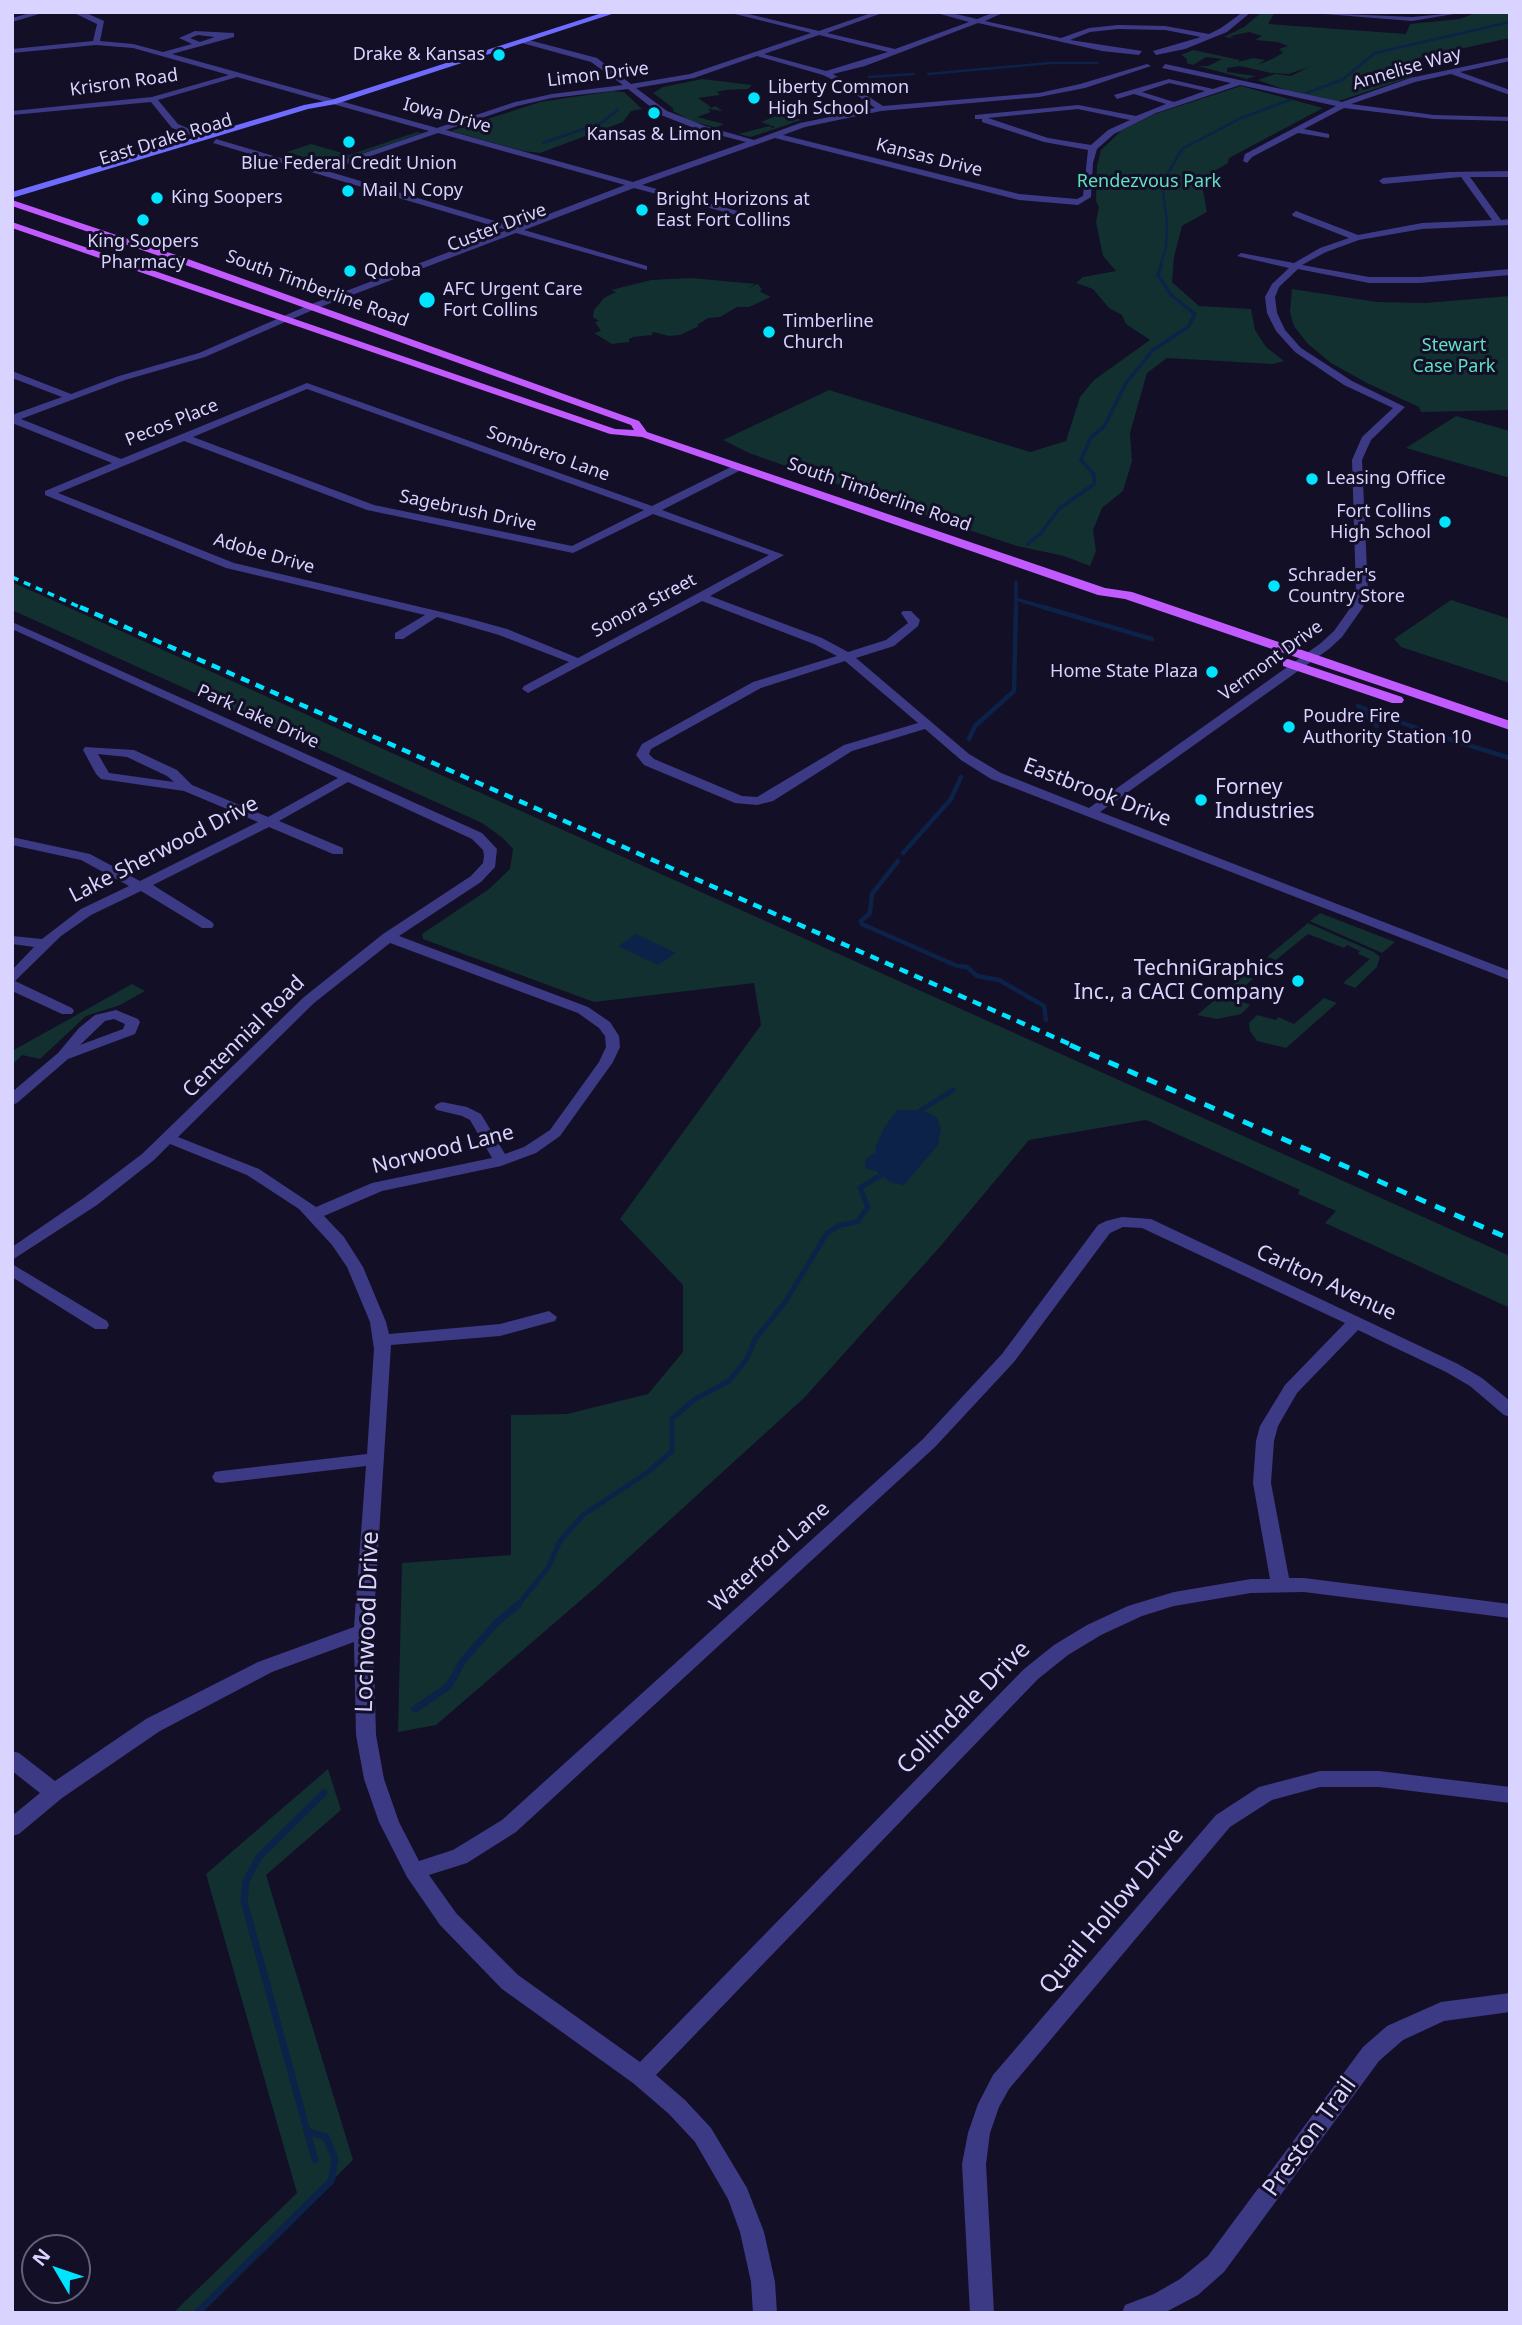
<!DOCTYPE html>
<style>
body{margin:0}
#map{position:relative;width:1522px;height:2325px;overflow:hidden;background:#130f26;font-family:"Noto Sans",sans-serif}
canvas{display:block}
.frame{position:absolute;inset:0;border:14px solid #d9d4ff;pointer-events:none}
.north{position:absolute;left:21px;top:2234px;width:70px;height:70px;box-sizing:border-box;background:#130f26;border:2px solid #625e7d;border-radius:50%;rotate:309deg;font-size:19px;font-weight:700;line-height:28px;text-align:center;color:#d9d4ff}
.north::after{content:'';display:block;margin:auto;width:24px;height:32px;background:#00e5ff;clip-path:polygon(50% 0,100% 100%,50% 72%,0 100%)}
</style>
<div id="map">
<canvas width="1522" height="2325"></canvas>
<div class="frame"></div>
<div class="north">N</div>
</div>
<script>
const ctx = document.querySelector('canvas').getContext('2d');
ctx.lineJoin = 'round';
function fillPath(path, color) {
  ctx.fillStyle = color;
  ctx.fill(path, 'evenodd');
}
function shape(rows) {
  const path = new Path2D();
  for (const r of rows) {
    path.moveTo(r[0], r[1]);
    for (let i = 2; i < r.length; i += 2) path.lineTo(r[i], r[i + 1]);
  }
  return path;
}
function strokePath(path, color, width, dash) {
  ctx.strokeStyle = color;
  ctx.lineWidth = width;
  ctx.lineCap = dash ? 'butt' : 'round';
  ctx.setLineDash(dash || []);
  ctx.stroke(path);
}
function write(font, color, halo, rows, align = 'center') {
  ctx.font = font + ' "Noto Sans",sans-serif';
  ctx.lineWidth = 6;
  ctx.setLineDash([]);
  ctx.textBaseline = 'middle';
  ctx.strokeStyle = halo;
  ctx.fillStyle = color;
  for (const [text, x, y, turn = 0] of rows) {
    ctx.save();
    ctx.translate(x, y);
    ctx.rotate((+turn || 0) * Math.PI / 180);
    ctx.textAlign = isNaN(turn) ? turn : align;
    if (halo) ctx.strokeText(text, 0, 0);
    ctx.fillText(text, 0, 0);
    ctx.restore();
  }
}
fillPath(shape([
 [1478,12,1510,12,1510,38,1418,58,1398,70,1414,76,1336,102,1291,92,1258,80,1275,74,1291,76,1309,67,1289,74,1271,73,1240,66,1227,68,1227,72,1255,76,1247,79,1198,66,1208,66,1222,59,1206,57,1193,65,1187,63,1187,59,1181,55,1193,50,1240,60,1238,62,1253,58,1265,60,1257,65,1270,60,1283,53,1279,49,1288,46,1278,42,1255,40,1262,36,1249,32,1230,36,1234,38,1224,37,1244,27,1261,13,1274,14,1268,24,1406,34,1410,24,1460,19],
 [702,79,752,85,748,89,725,90,717,92,720,95,698,98,711,107,709,109,715,106,723,111,708,109,711,112,697,117,724,124,717,127,721,129,687,120,670,112,686,118,673,111,673,108,653,93,663,87],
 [1241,86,1323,108,1229,158,1228,163,1201,179,1207,212,1182,226,1174,257,1172,282,1199,306,1251,309,1255,330,1266,347,1284,361,1273,364,1167,358,1147,373,1130,433,1132,461,1123,491,1102,508,1093,530,1096,551,1090,566,1064,556,1017,546,939,520,749,453,723,440,829,390,1030,452,1066,441,1080,397,1094,380,1150,340,1126,324,1122,315,1109,308,1093,289,1076,283,1083,277,1116,271,1103,256,1096,222,1099,207,1096,201,1097,166,1101,150,1122,130,1155,114],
 [613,91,624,92,642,109,631,111,623,122,540,153,523,151,451,131,540,102],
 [783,113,801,120,751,137,721,130,739,134,769,126,773,128,775,127,761,122],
 [417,132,422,133,329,165,287,152,311,144,349,155],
 [691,278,756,284,746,289,758,284,762,290,759,291,771,297,749,307,737,307,720,317,708,318,697,325,699,326,680,335,669,336,653,332,652,335,633,337,629,339,629,342,612,344,594,333,601,331,595,322,599,321,593,317,594,310,604,298,616,292,611,290,651,280],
 [1292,289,1377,302,1425,303,1510,296,1510,410,1421,412,1419,407,1367,383,1331,363,1307,343,1294,326,1290,312],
 [1456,416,1510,431,1510,478,1406,448],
 [12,582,1510,1256,1510,1308,1325,1223,1336,1211,1298,1194,1300,1190,1146,1120,1029,1140,938,1249,804,1398,595,1588,436,1725,398,1732,402,1563,511,1555,511,1415,567,1414,648,1394,683,1352,683,1285,620,1219,761,1025,754,983,594,1002,423,939,422,934,489,889,510,869,513,849,503,838,482,823,12,610],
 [1451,600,1510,619,1510,683,1401,647,1394,639],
 [1320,913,1395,942,1382,953,1310,921],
 [1308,923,1374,952,1380,957,1377,967,1355,988,1343,983,1370,959,1358,954,1360,951,1347,945,1344,948,1308,934,1276,960,1267,957],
 [1245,975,1253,979,1232,997,1250,1005,1241,1014,1217,1019,1197,1015],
 [132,984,145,991,120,1005,86,1016,40,1059,22,1055,12,1065,12,1051],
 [1324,998,1337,1003,1286,1048,1257,1041,1250,1031,1249,1023,1257,1015,1276,1020,1278,1017,1294,1024],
 [328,1769,341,1810,266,1875,353,2160,197,2313,173,2313,297,2193,206,1874]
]), '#12302f');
fillPath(shape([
 [636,934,676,953,658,965,618,946],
 [897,1110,915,1110,929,1113,937,1118,941,1129,938,1145,904,1185,892,1183,876,1171,865,1168,866,1158,876,1153,875,1148,884,1128]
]), '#0c2248');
strokePath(shape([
 [928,74,1050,63,1098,63],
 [869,77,914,74],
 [1306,93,1342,80,1375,53,1510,22],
 [543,143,601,123,618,110],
 [1160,267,1166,247,1167,223,1162,183,1182,149,1241,118,1290,100]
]), '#0c2248', 2.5);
strokePath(shape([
 [1028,544,1040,534,1060,508,1094,484,1094,474,1081,460,1091,437,1104,427,1126,383,1153,350,1188,327,1195,314,1171,295,1158,275,1161,266],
 [1016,599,1049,609],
 [1016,609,1016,582]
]), '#0c2248', 3.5);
strokePath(shape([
 [1043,607,1152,639],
 [1358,706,1429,733,1510,758],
 [1361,709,1377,726],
 [969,739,975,726,1014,691,1016,607],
 [903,853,951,799,961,777],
 [898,861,872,894,870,913,861,921,862,924,957,966,967,967,977,976,999,980,1044,1006,1046,1020]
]), '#0c2248', 4.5);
strokePath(shape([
 [920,1111,953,1090],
 [516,1607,548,1568,560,1541,583,1515,648,1472,672,1451,672,1419,695,1399,729,1381,746,1360,756,1338,786,1301,827,1233,840,1225,857,1222,868,1207,860,1188,881,1175]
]), '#0c2248', 5);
strokePath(shape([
 [415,1709,449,1686,462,1662,496,1623,518,1605],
 [315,2160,244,1901,246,1881,259,1857,324,1793],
 [197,2313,331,2181,335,2159,326,2137,307,2131]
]), '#0c2248', 7);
fillPath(shape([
 [34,12,46,12,12,22,12,18,34,12],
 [72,12,84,12,104,21,100,41,133,44,163,52,192,44,179,38,195,31,234,33,234,37,172,54,437,128,515,102,552,94,623,85,591,62,522,43,525,39,597,58,631,84,690,74,811,33,727,12,740,12,819,31,874,12,885,12,827,33,895,49,969,22,933,12,947,12,977,19,995,12,1005,12,985,21,1061,38,1089,28,1118,25,1165,26,1209,34,1221,28,1243,12,1251,12,1227,32,1185,49,1156,55,1153,51,1201,37,1165,30,1118,29,1090,32,1070,40,1142,51,1139,55,1102,51,978,23,865,66,833,74,883,106,1039,93,1080,84,1147,64,1151,66,1085,88,1039,97,881,111,805,127,783,135,1019,194,1077,199,1083,196,1088,150,1044,142,982,122,982,119,975,119,975,115,1078,105,1136,116,1166,104,1134,94,1117,99,1114,95,1169,79,1213,89,1231,83,1162,68,1165,64,1342,102,1410,78,1510,57,1510,61,1460,72,1510,90,1510,95,1451,74,1415,82,1351,104,1434,115,1510,117,1510,121,1434,119,1344,108,1304,129,1329,134,1329,138,1298,133,1252,157,1247,163,1243,161,1245,154,1336,106,1240,85,1156,113,1114,134,1097,149,1093,163,1091,197,1078,205,1019,200,775,138,642,185,774,221,774,225,634,188,524,230,647,266,647,270,516,233,315,309,205,357,125,380,21,419,121,459,307,383,652,506,735,465,743,465,743,469,662,510,784,555,710,596,822,638,848,652,886,640,908,623,901,613,903,611,911,611,920,620,918,626,894,646,856,658,969,754,1001,773,1089,808,1321,643,1334,631,1351,607,1356,592,1352,460,1362,437,1393,408,1344,385,1295,352,1276,331,1267,313,1265,297,1272,284,1289,268,1237,256,1241,253,1294,263,1320,248,1349,238,1293,216,1292,214,1296,211,1358,235,1422,223,1492,220,1461,177,1383,184,1379,181,1383,178,1449,172,1510,171,1510,177,1470,177,1501,220,1510,219,1510,225,1422,229,1359,240,1326,252,1302,265,1369,277,1420,277,1510,269,1510,275,1420,283,1369,283,1298,269,1279,287,1275,297,1277,313,1285,330,1301,348,1352,381,1405,407,1371,440,1362,460,1368,592,1363,607,1342,637,1329,649,1100,812,1510,971,1510,980,991,779,961,760,925,729,852,751,773,801,757,805,735,803,644,765,636,755,642,744,753,682,837,656,814,644,702,601,528,693,522,689,524,686,569,662,499,635,437,617,403,639,395,639,395,633,425,615,226,568,45,495,45,491,112,463,12,423,12,415,62,397,12,378,12,371,71,394,119,376,199,353,309,305,507,230,213,143,216,139,318,169,429,131,237,77,158,100,178,124,206,136,203,140,172,128,151,102,12,115,12,111,152,97,229,75,133,48,96,45,12,53,12,49,93,41,97,24,72,12],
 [198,35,215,37,200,42,190,38,198,35],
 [819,35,888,52,826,71,764,54,819,35],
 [757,56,823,75,841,84,875,108,800,123,754,140,705,126,667,111,636,88,694,78,757,56],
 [1169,83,1205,91,1174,102,1142,92,1169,83],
 [628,89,661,115,699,130,746,142,633,182,446,130,517,106,552,98,628,89],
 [1078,109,1130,120,1108,130,1091,145,1048,138,988,118,1078,109],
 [438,133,625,185,515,227,327,171,438,133],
 [307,389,644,510,572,546,374,505,193,437,307,389],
 [184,441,367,510,573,553,653,514,769,555,578,658,507,629,467,618,234,563,58,493,184,441],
 [845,661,918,723,844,745,757,797,742,796,654,759,649,754,651,749,761,688,845,661],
 [1299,12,1412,17,1466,12,1412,21,1299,12],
 [12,622,482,833,497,849,495,867,481,882,399,936,588,1007,610,1022,619,1036,620,1047,613,1062,560,1136,536,1153,501,1166,382,1191,324,1216,344,1237,363,1267,386,1322,389,1334,500,1324,549,1311,557,1317,555,1321,500,1336,391,1345,373,1631,376,1735,384,1779,399,1822,419,1861,453,1850,502,1820,923,1439,1002,1354,1098,1225,1106,1221,1122,1217,1151,1219,1458,1364,1482,1378,1510,1401,1510,1417,1504,1415,1470,1386,1446,1372,1358,1330,1297,1393,1278,1426,1274,1441,1271,1483,1289,1578,1304,1578,1510,1604,1510,1618,1304,1592,1251,1593,1174,1606,1142,1616,1101,1635,1068,1655,1038,1679,656,2075,685,2100,711,2128,747,2188,764,2232,775,2282,777,2313,753,2313,751,2282,740,2232,728,2199,695,2142,669,2114,633,2083,502,1989,440,1925,407,1877,379,1822,364,1779,356,1735,354,1642,272,1672,160,1731,62,1798,19,1834,12,1836,12,1816,40,1793,12,1771,12,1751,19,1753,55,1781,146,1719,258,1662,354,1627,366,1466,221,1483,215,1482,212,1477,215,1472,221,1471,367,1454,374,1349,370,1322,347,1267,332,1245,299,1209,247,1175,170,1144,154,1160,97,1205,12,1260,12,1247,85,1197,142,1154,304,997,383,934,471,876,483,863,484,856,483,850,472,839,348,782,279,821,343,848,343,854,333,854,269,827,153,885,212,922,214,925,212,928,202,928,141,891,91,915,61,936,15,981,72,1008,74,1011,72,1014,62,1014,12,991,12,970,34,947,12,944,12,936,42,939,81,909,129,886,81,860,12,845,12,837,90,854,140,881,258,822,184,791,101,779,96,774,83,750,85,747,134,750,177,770,192,785,268,817,338,778,12,629,12,622],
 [98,754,127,757,167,776,174,782,109,773,98,754],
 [390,943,578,1013,599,1028,605,1036,606,1047,599,1062,550,1130,524,1147,505,1154,481,1114,467,1107,442,1102,437,1104,434,1107,437,1110,462,1116,470,1120,492,1158,372,1183,316,1207,259,1169,178,1137,314,1003,390,943],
 [1123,1227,1142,1228,1345,1323,1285,1385,1260,1426,1256,1441,1253,1483,1270,1579,1251,1579,1174,1592,1128,1606,1087,1625,1054,1645,1024,1669,640,2062,518,1975,456,1913,429,1875,467,1863,516,1832,935,1447,1014,1362,1110,1233,1123,1227],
 [116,1010,138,1019,140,1022,135,1034,68,1059,17,1103,12,1105,12,1092,58,1053,79,1028,95,1015,116,1010],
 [114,1019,125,1024,123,1029,80,1045,105,1021,114,1019],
 [12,1264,107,1321,109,1325,107,1329,95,1329,12,1277,12,1264],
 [1320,1771,1379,1771,1510,1787,1510,1803,1379,1787,1320,1787,1272,1800,1230,1827,1009,2089,999,2107,990,2133,986,2164,994,2313,970,2313,962,2164,968,2133,978,2104,993,2075,1216,1815,1259,1787,1320,1771],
 [1510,1993,1510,2012,1444,2021,1403,2040,1379,2061,1224,2272,1198,2295,1164,2313,1122,2313,1125,2305,1154,2294,1180,2279,1208,2256,1363,2047,1387,2026,1441,2002,1510,1993]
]), '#3d3a85');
fillPath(shape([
 [605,12,618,12,336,104,308,109,12,198,12,192,304,105,331,100,605,12]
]), '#6f6bff');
fillPath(shape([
 [12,200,185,258,639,421,647,432,1105,588,1132,592,1510,721,1510,730,1125,599,1098,595,642,437,610,434,12,228,12,222,615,429,634,430,631,425,177,262,12,206,12,200],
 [1288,659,1402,697,1404,700,1402,703,1392,703,1283,666,1283,660,1288,659]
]), '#c25bff');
strokePath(shape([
 [12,577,84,609]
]), '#00e5ff', 3.5, [7, 6]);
strokePath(shape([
 [80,607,1074,1046]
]), '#00e5ff', 4.5, [9, 7]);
strokePath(shape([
 [1070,1045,1510,1239]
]), '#00e5ff', 5, [11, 10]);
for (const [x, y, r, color] of [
 [499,55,7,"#00e5ff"],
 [754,98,7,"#00e5ff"],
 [654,113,7,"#00e5ff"],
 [349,142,7,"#00e5ff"],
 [348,191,7,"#00e5ff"],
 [157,198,7,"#00e5ff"],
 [642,210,7,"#00e5ff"],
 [143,220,7,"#00e5ff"],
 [350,271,7,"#00e5ff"],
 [427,300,9,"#00e5ff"],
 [769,332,7,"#00e5ff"],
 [1312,479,7,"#00e5ff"],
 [1445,522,7,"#00e5ff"],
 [1274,586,7,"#00e5ff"],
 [1212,672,7,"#00e5ff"],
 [1289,727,7,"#00e5ff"],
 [1201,800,7,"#00e5ff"],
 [1298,981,7,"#00e5ff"]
]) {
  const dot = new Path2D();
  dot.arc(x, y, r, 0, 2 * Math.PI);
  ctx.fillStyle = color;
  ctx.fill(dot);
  strokePath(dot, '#130f26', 2.5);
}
write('18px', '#d9d4ff', '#130f26', [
 ["Drake & Kansas",485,55,"right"],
 ["Liberty Common",768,88],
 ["High School",768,109],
 ["Kansas & Limon",654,135,"center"],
 ["Blue Federal Credit Union",349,164,"center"],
 ["Mail N Copy",362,191],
 ["King Soopers",171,198],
 ["Bright Horizons at",656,200],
 ["East Fort Collins",656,221],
 ["King Soopers",143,242,"center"],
 ["Pharmacy",143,263,"center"],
 ["Qdoba",364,271],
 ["AFC Urgent Care",443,290],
 ["Fort Collins",443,311],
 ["Timberline",783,322],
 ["Church",783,343],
 ["Leasing Office",1326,479],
 ["Fort Collins",1431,512,"right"],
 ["High School",1431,533,"right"],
 ["Schrader's",1288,576],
 ["Country Store",1288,597],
 ["Home State Plaza",1198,672,"right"],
 ["Poudre Fire",1303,717],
 ["Authority Station 10",1303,738]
], 'left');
write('18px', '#d9d4ff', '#130f26', [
 ["Annelise Way",1407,69,-16],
 ["Limon Drive",598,75,-7],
 ["Krisron Road",124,83,-8],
 ["Iowa Drive",447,116,15],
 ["East Drake Road",166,140,-17],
 ["Kansas Drive",929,158,14],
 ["Custer Drive",497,228,-21],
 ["South Timberline Road",317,289,20],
 ["Pecos Place",172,423,-22],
 ["Sombrero Lane",548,454,20],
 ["South Timberline Road",879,495,19],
 ["Sagebrush Drive",468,511,12],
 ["Adobe Drive",264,554,16],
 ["Sonora Street",644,606,-28],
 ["Vermont Drive",1271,661,-36],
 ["Park Lake Drive",258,717,24]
]);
write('18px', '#5fe0c0', '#130f26', [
 ["Rendezvous Park",1149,182],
 ["Stewart",1454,346],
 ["Case Park",1454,367]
]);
write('21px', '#d9d4ff', '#130f26', [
 ["Forney",1215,788],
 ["Industries",1215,812],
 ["TechniGraphics",1284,969,"right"],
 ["Inc., a CACI Company",1284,993,"right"]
], 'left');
write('21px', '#d9d4ff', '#130f26', [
 ["Eastbrook Drive",1097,793,21],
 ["Lake Sherwood Drive",164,850,-27],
 ["Centennial Road",244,1037,-45],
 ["Norwood Lane",443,1150,-14],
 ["Carlton Avenue",1326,1283,25],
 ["Waterford Lane",770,1557,-42]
]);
write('24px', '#d9d4ff', '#130f26', [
 ["Lochwood Drive",368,1622,-88],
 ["Collindale Drive",964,1708,-45],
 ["Quail Hollow Drive",1112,1911,-50],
 ["Preston Trail",1310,2137,-54]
]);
</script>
